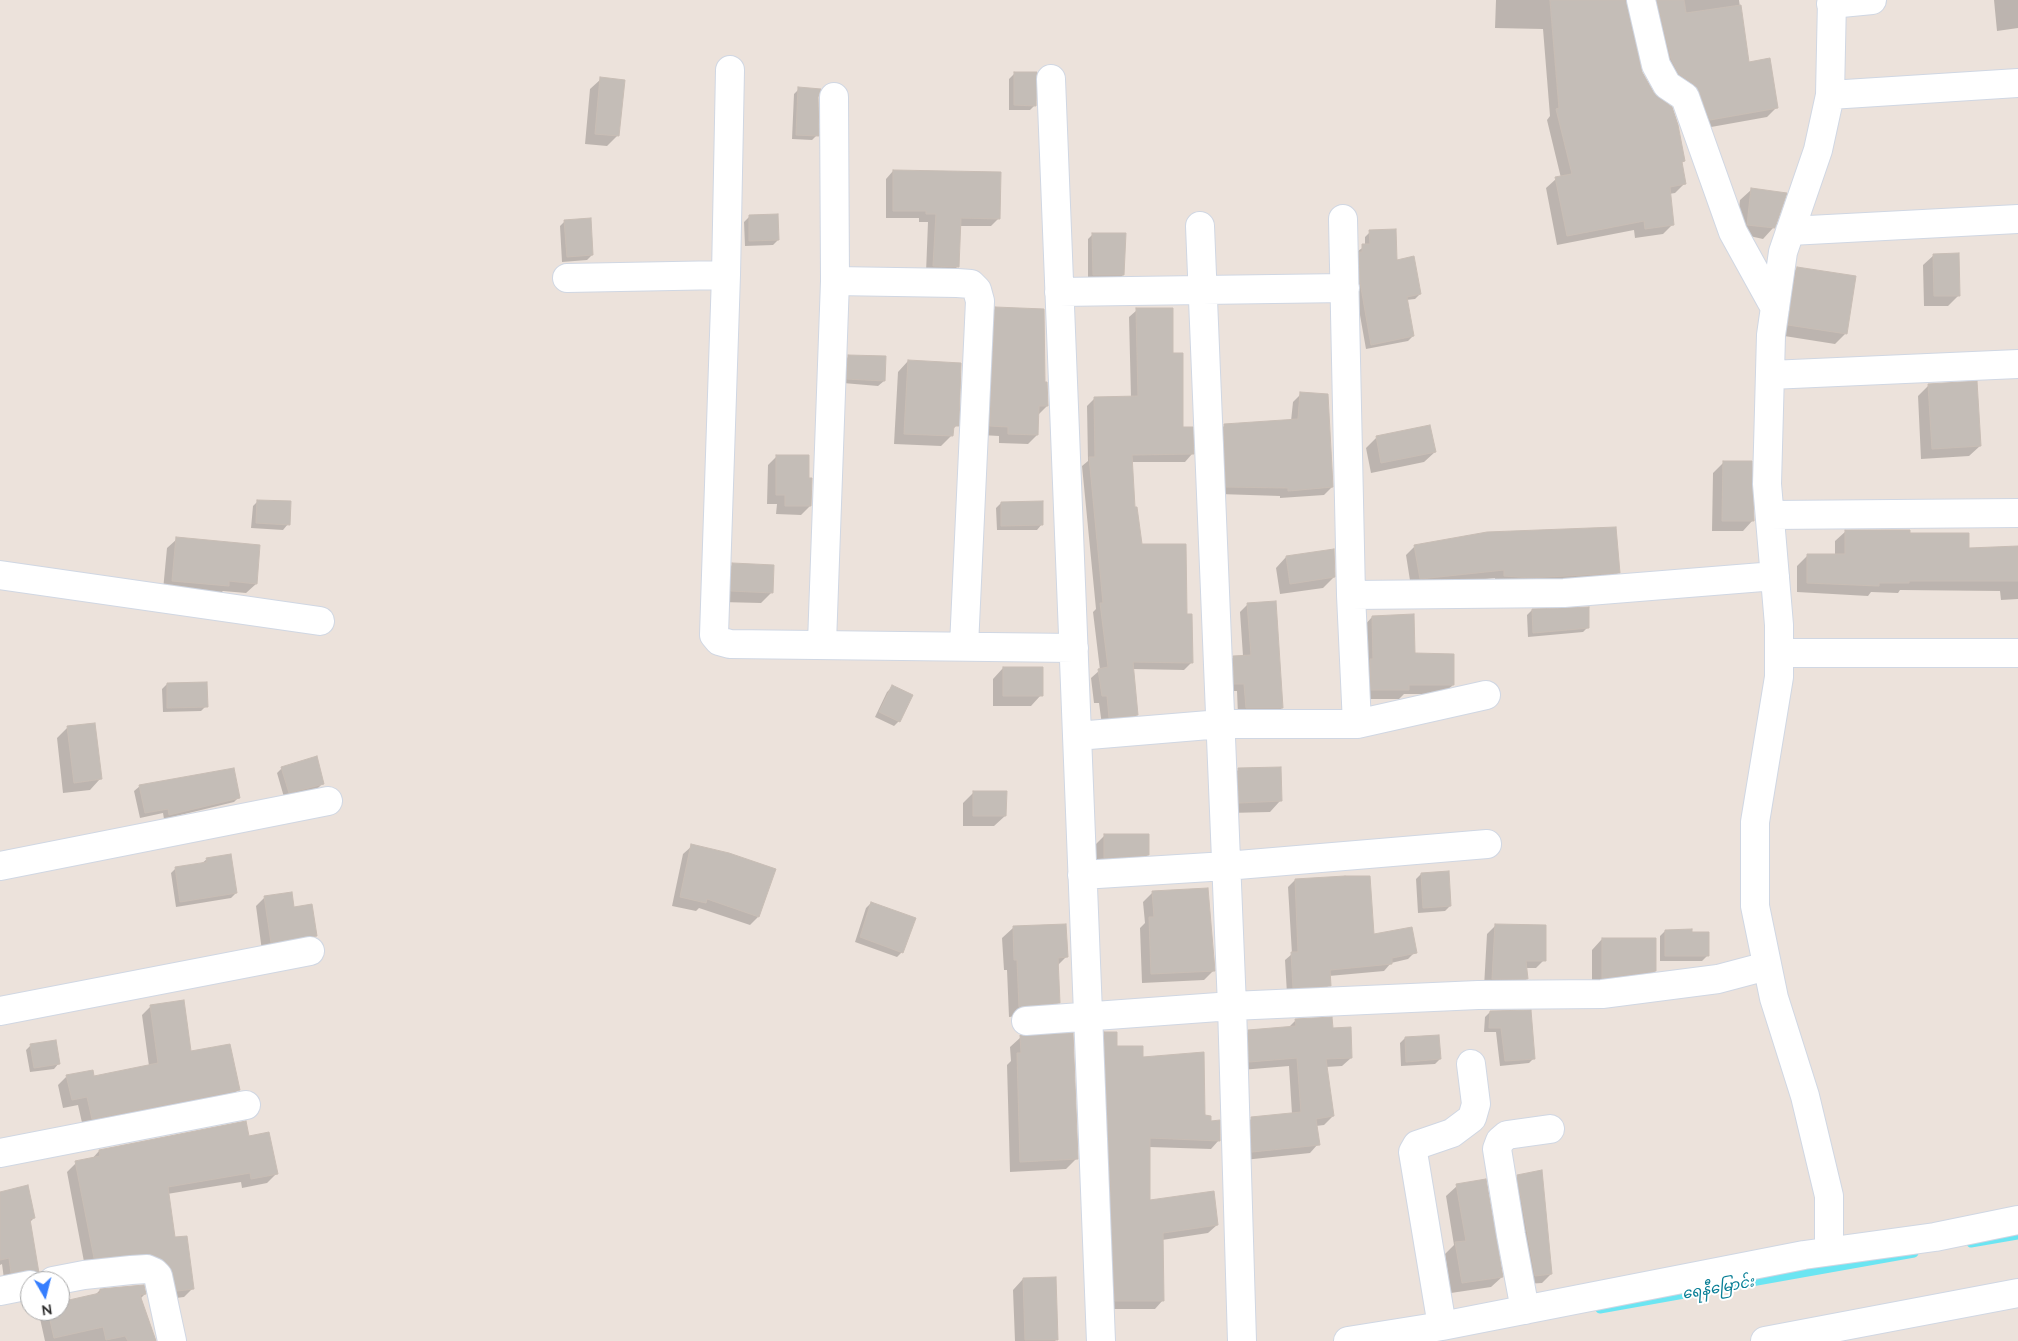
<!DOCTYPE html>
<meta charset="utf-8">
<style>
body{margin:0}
#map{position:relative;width:2018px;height:1341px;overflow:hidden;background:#ece2db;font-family:Mulish,sans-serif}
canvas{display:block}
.north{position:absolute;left:20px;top:1271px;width:50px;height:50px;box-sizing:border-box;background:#fff;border:1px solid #aaa;border-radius:50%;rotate:172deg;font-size:14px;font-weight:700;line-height:20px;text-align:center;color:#2a2a2a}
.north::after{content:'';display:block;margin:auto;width:18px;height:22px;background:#367efe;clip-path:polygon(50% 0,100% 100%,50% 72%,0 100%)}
</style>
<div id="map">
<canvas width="2018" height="1341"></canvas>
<div class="north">N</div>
</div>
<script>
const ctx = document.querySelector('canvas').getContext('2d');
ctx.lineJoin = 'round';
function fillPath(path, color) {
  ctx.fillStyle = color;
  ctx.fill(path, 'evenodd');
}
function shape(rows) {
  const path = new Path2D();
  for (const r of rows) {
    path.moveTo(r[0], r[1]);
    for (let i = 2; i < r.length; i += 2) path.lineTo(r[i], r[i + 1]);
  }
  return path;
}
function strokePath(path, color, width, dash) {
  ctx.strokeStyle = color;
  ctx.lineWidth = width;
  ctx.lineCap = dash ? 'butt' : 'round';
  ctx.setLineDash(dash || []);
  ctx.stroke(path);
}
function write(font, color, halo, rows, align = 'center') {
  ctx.font = font + ' Mulish,"Noto Sans Myanmar",sans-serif';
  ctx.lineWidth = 4;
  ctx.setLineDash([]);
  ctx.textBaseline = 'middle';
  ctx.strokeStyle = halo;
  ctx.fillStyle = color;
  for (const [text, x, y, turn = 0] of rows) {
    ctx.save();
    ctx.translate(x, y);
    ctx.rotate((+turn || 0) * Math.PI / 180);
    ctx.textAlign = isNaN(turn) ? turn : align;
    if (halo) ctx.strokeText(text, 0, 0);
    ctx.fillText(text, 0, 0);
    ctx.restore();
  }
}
fillPath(shape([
 [1496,0,1625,0,1640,69,1684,160,1681,163,1685,183,1675,193,1669,194,1672,225,1663,234,1635,238,1634,230,1557,245,1546,188,1556,179,1561,178,1547,120,1550,116,1543,29,1495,28],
 [1644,0,1739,0,1748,63,1777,107,1767,117,1700,129,1669,84],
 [1994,0,2018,0,2018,28,1997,31],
 [1014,74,1035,105,1030,110,1009,110,1009,79],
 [601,79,618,135,607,146,585,144,590,89],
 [799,89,817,97,817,135,812,140,792,139,794,94],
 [893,171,999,218,991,226,960,226,958,266,950,274,926,273,928,222,919,222,919,218,886,218,886,179],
 [1751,190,1773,228,1763,239,1736,233,1740,200],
 [749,217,778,240,773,245,745,246,744,222],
 [565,221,592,255,587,260,562,262,560,226],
 [1370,232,1420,294,1415,299,1406,300,1413,336,1408,341,1366,349,1355,287,1355,258,1358,251,1365,246,1365,237],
 [1093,234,1123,275,1118,280,1088,280,1088,239],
 [1934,255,1959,295,1948,306,1924,306,1923,265],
 [1797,268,1846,333,1835,344,1778,335,1786,279],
 [996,308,1044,383,1047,406,1038,415,1037,435,1028,444,999,443,999,436,981,435,986,318],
 [1137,310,1172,354,1182,429,1192,454,1185,462,1131,462,1134,508,1141,545,1185,615,1192,662,1184,670,1132,669,1137,715,1129,722,1102,725,1099,703,1094,703,1091,678,1100,670,1093,612,1096,609,1082,466,1088,461,1087,406,1095,398,1131,398,1129,317],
 [849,356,884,381,878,386,843,383,844,361],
 [908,361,957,425,952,430,952,435,941,446,894,444,898,372],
 [1929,385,1980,446,1969,456,1921,459,1918,396],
 [1301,394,1332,487,1324,495,1280,498,1280,496,1219,494,1216,434,1224,426,1291,421,1293,402],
 [1377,437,1435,452,1424,462,1371,473,1366,448],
 [777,456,808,479,810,506,801,515,776,514,777,504,767,504,768,465],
 [1724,462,1753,520,1743,531,1712,531,1713,473],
 [258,501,288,524,283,530,251,528,253,506],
 [1001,503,1042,524,1037,530,997,530,996,508],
 [1846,531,1908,534,1968,549,2018,547,2018,599,2001,600,2000,591,1900,590,1898,593,1871,592,1868,596,1797,592,1797,566,1807,556,1835,556,1835,541],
 [177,539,256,584,246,593,223,591,218,595,163,590,167,548],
 [1415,546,1619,572,1610,581,1495,584,1495,578,1411,587,1406,555],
 [1286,557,1334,577,1323,588,1280,594,1276,568],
 [733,564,771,593,761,603,721,602,722,575],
 [1248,604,1282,708,1274,715,1238,715,1237,691,1227,691,1226,664,1234,657,1243,656,1240,612],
 [1532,610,1588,627,1583,632,1528,637,1527,615],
 [1372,617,1414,655,1453,685,1443,694,1404,694,1399,699,1362,699,1363,627],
 [1003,668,1041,695,1031,706,993,706,993,679],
 [167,684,206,706,201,711,163,712,162,689],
 [892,687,899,721,894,726,875,717,887,692],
 [68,727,100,779,90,790,63,793,57,738],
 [282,768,323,783,318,788,284,797,277,773],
 [1238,770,1280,801,1270,812,1229,813,1228,780],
 [140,786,239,797,234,802,164,819,163,813,140,818,134,791],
 [974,792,1005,816,994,826,963,826,963,803],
 [1105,835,1148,855,1137,865,1094,868,1094,846],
 [692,846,774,870,758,917,750,925,699,908,696,911,672,906,683,854],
 [207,859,236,893,231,898,176,907,171,873,176,868,201,864],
 [1421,874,1450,906,1445,911,1418,913,1416,879],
 [1295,880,1372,936,1415,952,1408,959,1391,963,1384,971,1329,976,1329,985,1323,992,1287,994,1285,960,1292,954,1288,887],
 [1153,892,1214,970,1204,980,1142,983,1140,928,1145,923,1143,902],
 [265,897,293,909,315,936,306,945,262,951,256,906],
 [871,903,902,952,897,957,855,942,866,908],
 [1496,925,1544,960,1536,968,1525,968,1527,979,1518,987,1484,987,1487,934],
 [1013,928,1066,957,1057,966,1059,1002,1048,1013,1009,1017,1007,970,1004,970,1002,938],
 [1665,931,1691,933,1707,956,1702,961,1660,961,1660,936],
 [1602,939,1655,971,1644,982,1592,988,1592,950],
 [151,1006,190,1052,238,1090,229,1099,83,1127,78,1105,63,1108,58,1085,67,1076,94,1078,149,1066,142,1015],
 [1490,1012,1534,1058,1529,1063,1500,1066,1496,1032,1484,1032,1485,1017],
 [1296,1020,1332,1029,1351,1058,1342,1066,1326,1067,1333,1116,1324,1125,1316,1126,1318,1144,1310,1153,1244,1160,1243,1127,1252,1118,1292,1114,1289,1066,1241,1070,1240,1040,1249,1031,1288,1028],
 [1105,1034,1115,1048,1142,1058,1209,1122,1219,1140,1211,1149,1149,1147,1149,1201,1217,1225,1208,1233,1162,1240,1163,1300,1155,1309,1107,1309,1096,1042],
 [1021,1037,1077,1158,1066,1169,1010,1172,1007,1065,1011,1061,1010,1047],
 [1405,1038,1440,1059,1435,1064,1401,1066,1400,1043],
 [31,1045,59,1063,54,1069,30,1072,26,1050],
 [248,1138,276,1174,267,1183,242,1188,241,1182,167,1194,174,1239,193,1288,184,1297,168,1299,161,1274,85,1267,67,1172,76,1163,91,1160,99,1151],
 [1518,1176,1551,1274,1542,1283,1526,1284,1509,1186],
 [1457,1186,1502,1277,1491,1287,1451,1293,1445,1254,1454,1245,1446,1196],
 [0,1193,34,1218,29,1223,38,1272,31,1280,4,1279,2,1264,0,1265],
 [1023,1279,1057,1339,1055,1341,1015,1341,1013,1290],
 [100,1290,145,1294,140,1299,155,1341,45,1341,39,1314,43,1311,60,1311,60,1303,95,1295]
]), '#0003');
strokePath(shape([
 [1971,1243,2018,1235],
 [1600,1309,1914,1253]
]), '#6be5f2', 9);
const building = shape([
 [1550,0,1626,0,1642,72,1654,93,1672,107,1678,125,1685,161,1682,162,1686,184,1670,187,1674,225,1645,229,1644,221,1567,236,1555,177,1572,174,1556,109,1559,108,1550,0],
 [1657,0,1684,0,1686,13,1741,5,1749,62,1770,58,1778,108,1710,120,1699,91,1694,84,1679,74,1671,59,1657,0],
 [1014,72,1037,72,1036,106,1014,105,1014,72],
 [600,77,625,80,619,136,595,134,600,77],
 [798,87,821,89,818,97,819,136,796,135,798,87],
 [893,170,1001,172,1000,219,961,218,959,267,933,266,936,214,926,214,926,211,893,211,893,170],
 [1751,188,1787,193,1775,228,1747,225,1751,188],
 [778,214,779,240,749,241,749,215,778,214],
 [591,218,593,255,567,257,564,220,591,218],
 [1396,229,1397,260,1414,256,1421,294,1407,297,1414,336,1371,345,1360,282,1359,252,1362,252,1362,244,1370,244,1369,230,1396,229],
 [1092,233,1126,233,1124,275,1093,275,1092,233],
 [1959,253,1960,296,1934,296,1933,254,1959,253],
 [1797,267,1856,276,1847,334,1788,325,1797,267],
 [995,307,1044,309,1045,382,1047,382,1048,406,1039,406,1038,435,1008,434,1008,427,990,426,995,307],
 [1136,308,1173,308,1173,353,1183,353,1183,427,1193,427,1194,454,1132,455,1135,507,1137,507,1142,544,1186,544,1187,614,1192,614,1193,663,1133,662,1138,715,1109,718,1107,696,1102,696,1098,669,1108,667,1100,603,1103,603,1089,457,1095,457,1094,397,1138,396,1136,308],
 [848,355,886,356,885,381,847,379,848,355],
 [908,360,961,363,959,426,954,426,953,436,904,434,908,360],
 [1977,381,1981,446,1932,449,1928,384,1977,381],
 [1300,392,1328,394,1333,487,1288,491,1288,488,1226,487,1224,424,1298,419,1300,392],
 [1430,425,1436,452,1381,463,1376,436,1430,425],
 [776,455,809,455,809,478,812,478,811,506,785,506,785,495,776,495,776,455],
 [1723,461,1752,461,1754,521,1722,521,1723,461],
 [257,500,291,501,290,525,256,523,257,500],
 [1043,501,1043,525,1001,526,1001,502,1043,501],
 [1616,527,1620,573,1530,578,1504,576,1504,570,1420,579,1414,545,1487,532,1616,527],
 [1845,530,1910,530,1910,533,1969,533,1969,548,2018,546,2018,581,1909,581,1909,583,1879,583,1879,586,1807,583,1807,554,1845,554,1845,530],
 [176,537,260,545,257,584,229,581,229,586,172,581,176,537],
 [1334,549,1335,577,1290,584,1286,556,1334,549],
 [732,563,774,565,773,593,731,591,732,563],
 [1276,601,1283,708,1246,708,1244,684,1234,684,1233,656,1251,655,1247,603,1276,601],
 [1589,607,1589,628,1533,633,1532,609,1589,607],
 [1414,614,1415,653,1454,654,1454,685,1409,685,1409,690,1371,690,1370,659,1373,659,1372,616,1414,614],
 [1003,667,1043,667,1043,696,1003,696,1003,667],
 [207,682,208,707,167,708,167,683,207,682],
 [892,685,913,695,900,722,879,712,892,685],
 [95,723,102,779,74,783,67,726,95,723],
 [317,756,324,784,289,793,281,767,317,756],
 [1281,767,1282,801,1239,803,1238,768,1281,767],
 [234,768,240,798,169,815,168,809,145,813,139,785,234,768],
 [973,791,1007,791,1006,816,973,816,973,791],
 [1104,834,1149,834,1149,855,1104,858,1104,834],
 [691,844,729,853,776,869,759,917,707,899,706,903,680,897,691,844],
 [231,854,237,893,180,902,175,867,207,862,206,858,231,854],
 [1449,871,1451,906,1423,908,1421,873,1449,871],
 [1345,876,1370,876,1374,934,1412,927,1417,953,1392,958,1392,964,1330,970,1331,986,1293,988,1291,952,1298,952,1295,879,1345,876],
 [1208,888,1215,971,1151,974,1149,917,1154,917,1152,891,1208,888],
 [292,892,294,907,312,904,317,936,271,943,264,896,292,892],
 [871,902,916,918,903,953,860,937,871,902],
 [1066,924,1068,957,1058,958,1060,1003,1019,1007,1017,960,1014,960,1013,926,1066,924],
 [1495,924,1546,925,1546,961,1526,961,1528,979,1492,979,1495,924],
 [1692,929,1692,932,1709,932,1709,956,1665,956,1665,930,1692,929],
 [1602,938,1656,938,1656,971,1602,978,1602,938],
 [184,1000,191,1051,230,1044,240,1090,92,1119,87,1097,72,1100,66,1075,93,1070,94,1076,158,1063,150,1005,184,1000],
 [1531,1010,1535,1059,1505,1061,1501,1028,1489,1028,1490,1011,1531,1010],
 [1332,1017,1333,1028,1351,1027,1352,1058,1326,1059,1334,1116,1316,1119,1320,1145,1252,1152,1251,1117,1301,1112,1297,1058,1249,1062,1248,1030,1296,1026,1295,1019,1332,1017],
 [1104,1032,1117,1032,1117,1046,1143,1046,1143,1057,1204,1052,1205,1115,1211,1116,1211,1121,1220,1120,1220,1141,1150,1138,1150,1200,1214,1191,1218,1225,1163,1233,1164,1301,1115,1301,1104,1032],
 [1073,1033,1078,1159,1020,1162,1017,1053,1021,1053,1020,1035,1073,1033],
 [1439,1035,1441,1059,1406,1062,1405,1037,1439,1035],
 [56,1040,60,1064,34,1068,30,1044,56,1040],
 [246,1121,249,1136,269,1132,278,1174,251,1179,250,1173,168,1187,175,1237,187,1236,194,1289,177,1291,169,1265,153,1255,94,1258,75,1161,100,1156,99,1150,246,1121],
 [1542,1170,1552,1274,1535,1276,1517,1175,1542,1170],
 [1486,1179,1503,1277,1462,1283,1455,1242,1466,1241,1456,1184,1486,1179],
 [28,1185,35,1218,30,1219,39,1273,27,1270,11,1273,9,1258,0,1260,0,1192,28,1185],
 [1056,1277,1058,1340,1025,1340,1023,1278,1056,1277],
 [144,1285,146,1294,140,1295,156,1341,128,1341,125,1336,106,1340,103,1327,54,1338,48,1311,60,1311,60,1302,100,1293,100,1289,144,1285]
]);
fillPath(building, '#c4bdb7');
strokePath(building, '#c8bdb5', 1);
const minor = shape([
 [1641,0,1656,65,1667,85,1685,97,1733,232,1775,308],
 [1831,4,1872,0],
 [730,70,726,275,714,635,719,641,730,644,1074,648],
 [1051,79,1101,1341],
 [1830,95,2018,83],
 [834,97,835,281],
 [1343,219,1351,595,1357,724],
 [1200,226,1232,1006,1242,1341],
 [1790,231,2018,219],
 [567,278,726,275],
 [1059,292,1345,288],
 [1770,375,2018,364],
 [1770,515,2018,513],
 [0,575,320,621],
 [1351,595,1564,593,1775,576],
 [822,643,835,281,957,283,971,284,977,290,980,301,964,646],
 [1779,653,2018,653],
 [1077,736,1221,724,1357,724,1486,695],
 [0,866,328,801],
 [1082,875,1226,866,1487,844],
 [0,1011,310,951],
 [1026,1021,1232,1006,1478,995,1602,994,1718,979,1767,966],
 [0,1153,246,1105],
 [1829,1251,1829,1196,1805,1096,1774,998,1755,906,1755,822,1779,677,1779,625,1767,484,1771,335,1783,252,1818,150,1830,95,1832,0],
 [53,1281,84,1275,131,1270,147,1269,154,1272,158,1276,172,1341],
 [0,1291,30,1285],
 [1525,1310,1511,1235,1497,1149,1500,1141,1507,1135,1550,1129],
 [1442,1326,1413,1152,1417,1145,1452,1133,1472,1118,1476,1104,1471,1064],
 [1348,1341,1442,1326,1804,1255,1935,1237,2018,1220],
 [1765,1341,2018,1293]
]);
strokePath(minor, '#d0d7e3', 30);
strokePath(minor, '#fff', 28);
write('italic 15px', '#0a7f96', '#fff', [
 ["ရေနီမြောင်း",1718,1288,-10]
]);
</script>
